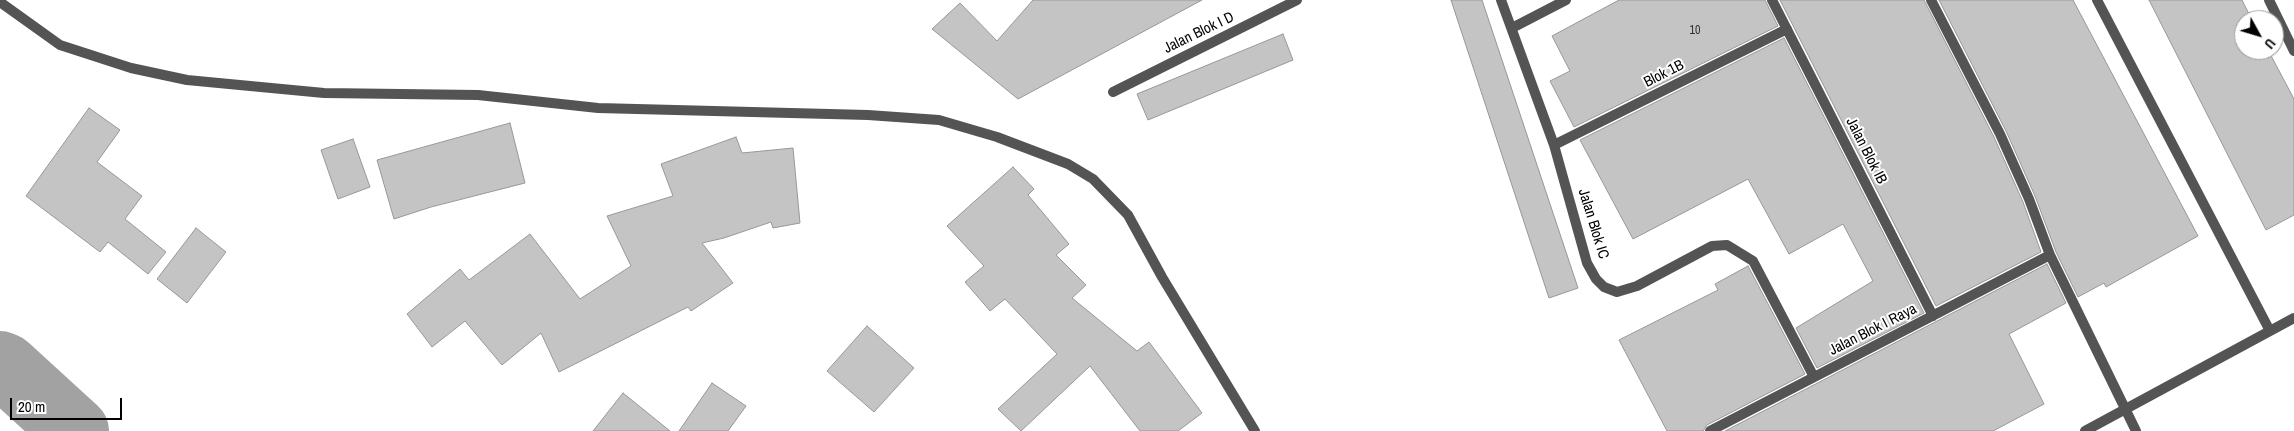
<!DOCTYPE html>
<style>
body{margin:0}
#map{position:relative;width:2294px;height:431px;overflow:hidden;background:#fff;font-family:"Archivo Narrow",sans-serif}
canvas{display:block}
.north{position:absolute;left:2234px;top:10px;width:50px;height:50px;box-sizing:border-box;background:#fff;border:1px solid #999;border-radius:50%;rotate:129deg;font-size:14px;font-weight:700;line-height:20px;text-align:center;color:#000}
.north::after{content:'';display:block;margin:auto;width:18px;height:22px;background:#000;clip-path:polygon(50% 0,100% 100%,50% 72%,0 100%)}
.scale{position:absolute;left:10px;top:398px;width:112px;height:22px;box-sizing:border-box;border:2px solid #000;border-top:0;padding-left:6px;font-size:15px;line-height:18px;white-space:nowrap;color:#000;-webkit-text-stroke:4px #fff;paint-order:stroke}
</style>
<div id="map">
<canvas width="2294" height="431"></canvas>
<div class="north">U</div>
<div class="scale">20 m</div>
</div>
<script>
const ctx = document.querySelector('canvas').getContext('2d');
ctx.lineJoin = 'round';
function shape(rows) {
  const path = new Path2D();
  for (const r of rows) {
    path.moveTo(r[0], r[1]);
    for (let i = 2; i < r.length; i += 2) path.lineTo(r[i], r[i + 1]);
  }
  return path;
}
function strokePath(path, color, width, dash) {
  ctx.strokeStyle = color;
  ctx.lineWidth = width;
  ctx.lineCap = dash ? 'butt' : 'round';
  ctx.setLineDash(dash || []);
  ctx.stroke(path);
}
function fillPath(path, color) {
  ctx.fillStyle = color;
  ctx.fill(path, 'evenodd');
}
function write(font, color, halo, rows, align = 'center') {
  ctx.font = font + ' "Archivo Narrow",sans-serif';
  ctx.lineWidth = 4;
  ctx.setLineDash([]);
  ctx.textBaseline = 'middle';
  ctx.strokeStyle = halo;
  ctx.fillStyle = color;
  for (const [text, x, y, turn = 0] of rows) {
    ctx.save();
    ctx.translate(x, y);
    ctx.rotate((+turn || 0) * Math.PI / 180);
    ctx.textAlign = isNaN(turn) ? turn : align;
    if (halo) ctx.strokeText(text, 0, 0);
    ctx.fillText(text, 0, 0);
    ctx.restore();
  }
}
strokePath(shape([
 [0,365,5,367,75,431]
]), '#a2a2a2', 68);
const building = shape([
 [1033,0,1202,0,1018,99,932,29,960,3,997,41,1033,0],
 [1451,0,1482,0,1578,288,1549,298,1451,0],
 [1619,0,1765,0,1778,26,1574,127,1550,81,1570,71,1552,36,1619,0],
 [1780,0,1924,0,1994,137,2023,202,2041,252,1936,306,1780,0],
 [1939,0,2073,0,2198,236,2106,287,2104,283,2078,297,2056,252,2035,196,2006,131,1939,0],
 [2149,0,2242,0,2252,20,2244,20,2244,50,2268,50,2294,99,2294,215,2266,230,2149,0],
 [1283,34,1293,60,1148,120,1137,94,1283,34],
 [1784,38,1924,313,1817,368,1796,328,1873,281,1843,224,1789,254,1748,179,1633,239,1580,140,1784,38],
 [89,108,120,130,97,162,142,196,125,219,166,252,148,274,108,242,100,252,26,196,89,108],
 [510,123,525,183,431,207,394,219,377,160,510,123],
 [736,137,742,153,793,148,800,223,773,228,771,222,724,238,702,243,733,283,691,311,688,307,559,372,541,333,502,365,465,321,432,347,407,314,460,269,469,280,530,234,580,299,631,266,607,216,673,196,661,164,736,137],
 [353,139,370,187,338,199,321,150,353,139],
 [1013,167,1034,189,1028,195,1069,244,1056,255,1086,285,1072,298,1137,351,1149,342,1202,413,1178,431,1140,431,1090,366,1021,431,998,409,1057,354,1005,299,990,311,965,282,984,266,947,226,1013,167],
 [196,228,226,252,187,303,157,279,196,228],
 [2047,264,2066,303,2009,334,2044,404,1993,431,1725,431,2047,264],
 [1748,266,1805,374,1707,425,1703,431,1667,431,1619,340,1718,290,1715,284,1748,266],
 [867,326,914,368,874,412,827,371,867,326],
 [712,383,746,406,728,431,679,431,712,383],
 [623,393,670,431,593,431,623,393]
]);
fillPath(building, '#c4c4c4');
strokePath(building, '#989898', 1);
strokePath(shape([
 [1501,0,1554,145,1587,263,1596,279,1604,287,1617,292,1637,286,1712,246,1727,245,1753,261,1814,377],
 [1772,0,1933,316],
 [1931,0,2000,134,2029,199,2050,255,2136,431],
 [2097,0,2270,331],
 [2269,0,2294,51],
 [0,2,60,45,131,68,187,80,324,93,478,95,598,108,868,115,939,120,997,137,1068,164,1093,179,1128,215,1162,277,1255,431],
 [1512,28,1566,0],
 [1113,92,1297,0],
 [1554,145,1787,29],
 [1710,431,2050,255],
 [2085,431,2294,318]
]), '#545454', 10);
write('12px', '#313131', null, [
 ["10",1695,31]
]);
write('15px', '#000', '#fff', [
 ["Jalan Blok I D",1199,33,-26],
 ["Blok 1B",1664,74,-27],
 ["Jalan Blok IB",1866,151,63],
 ["Jalan Blok IC",1593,224,73],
 ["Jalan Blok I Raya",1873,330,-27]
]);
</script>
